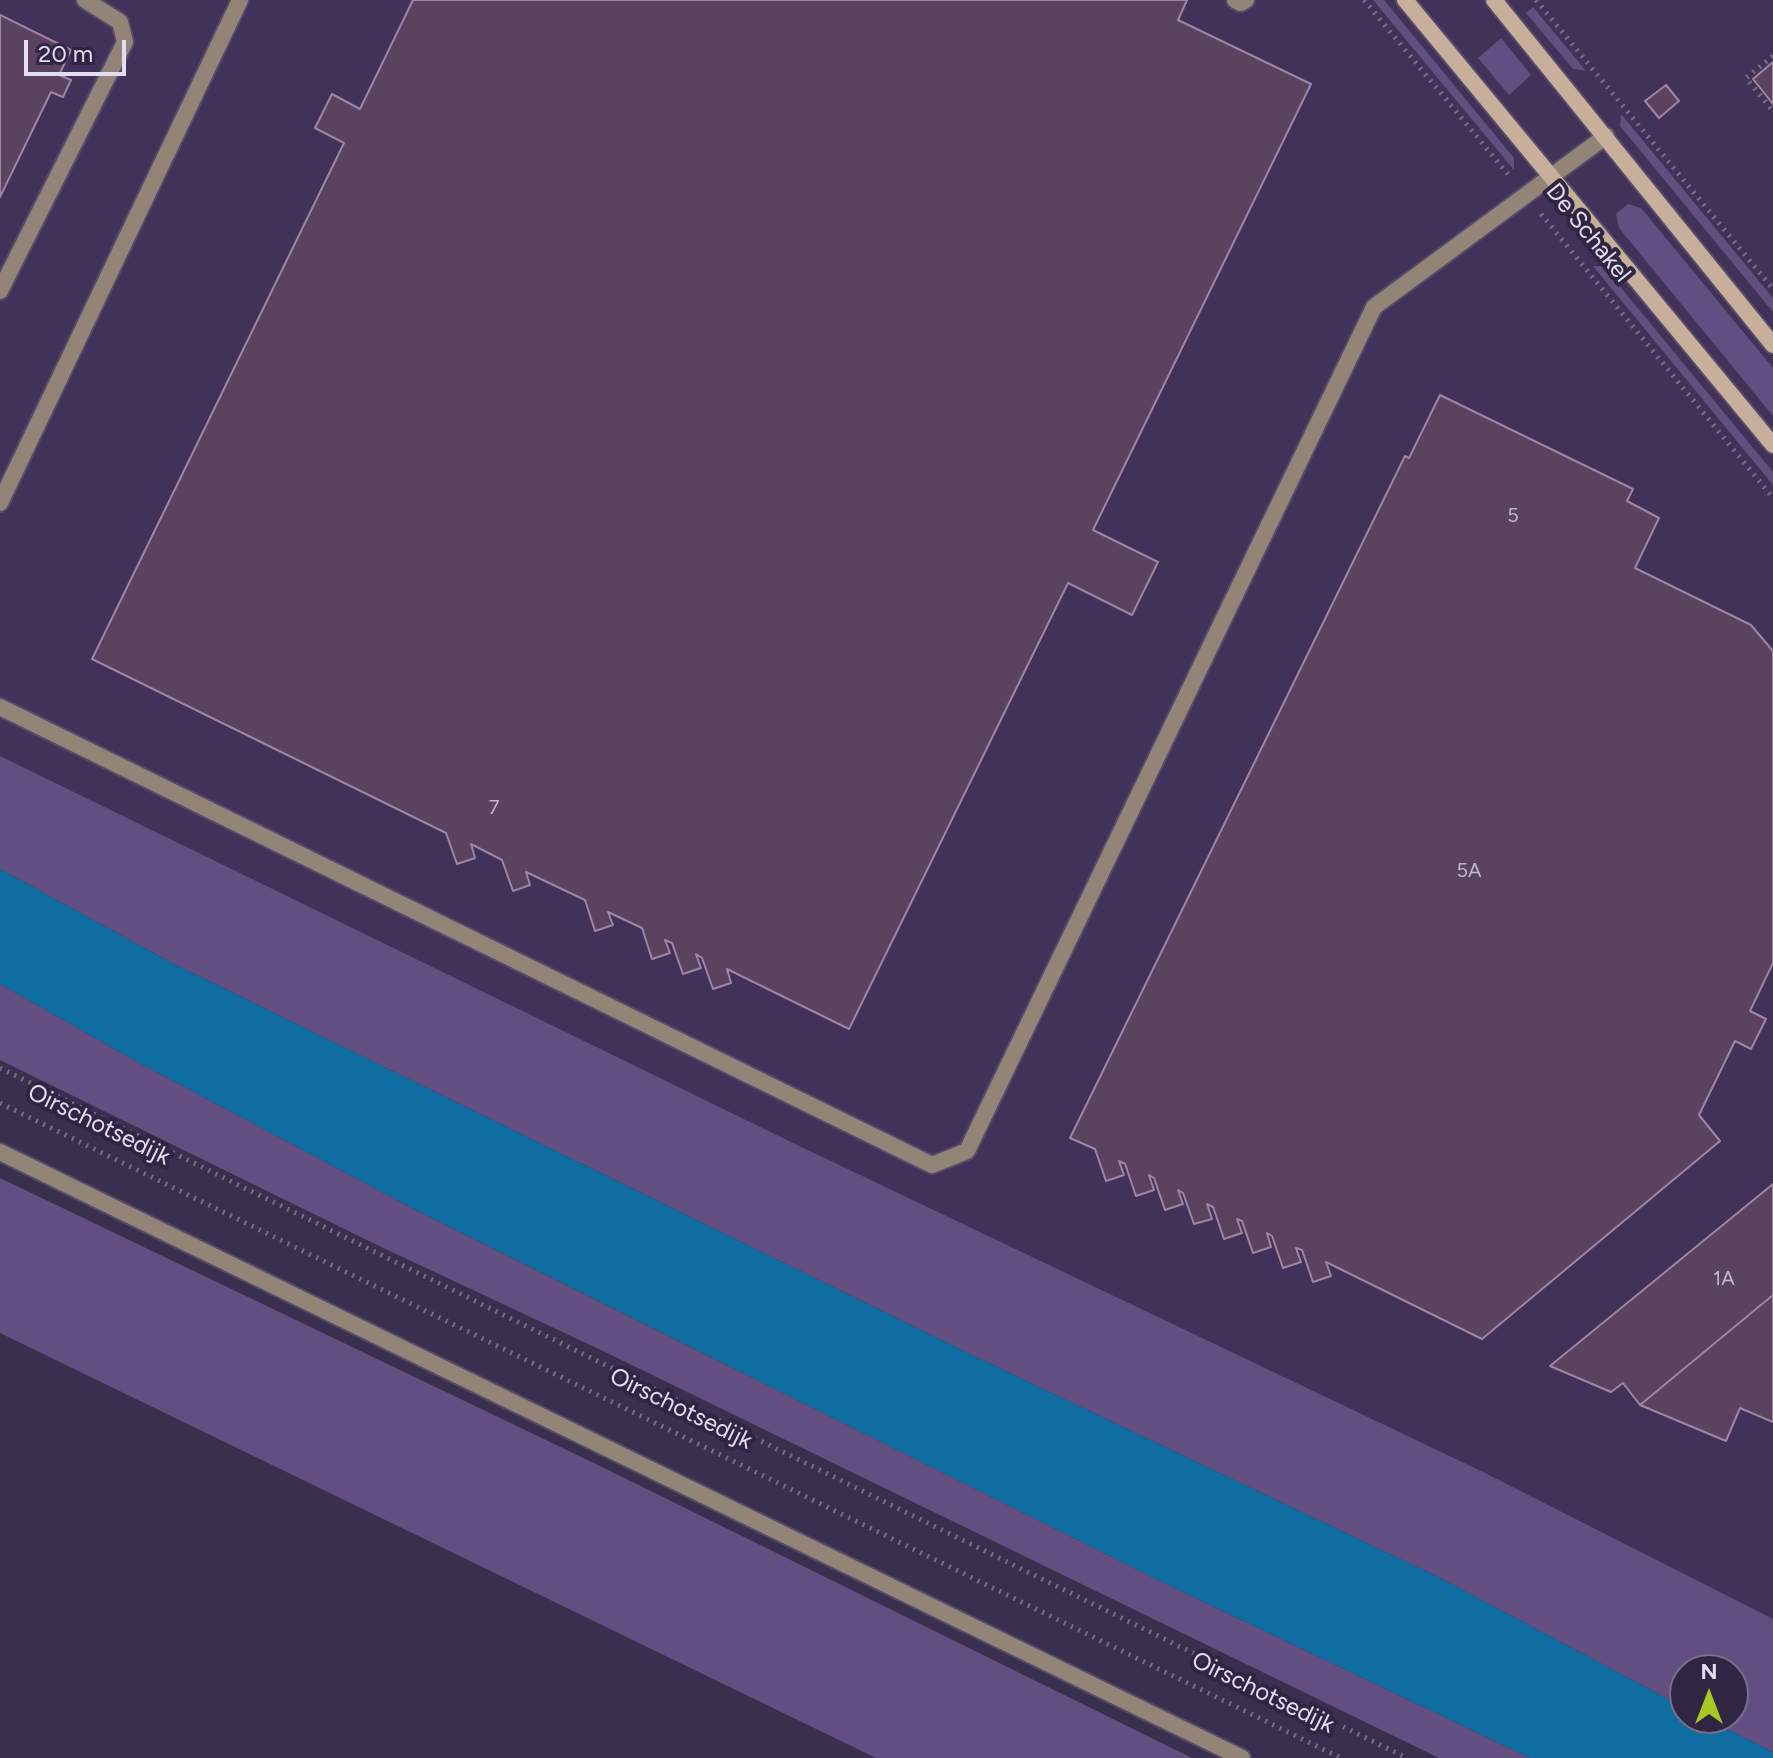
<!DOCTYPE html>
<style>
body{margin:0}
#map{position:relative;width:1773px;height:1758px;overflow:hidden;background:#3b2f4f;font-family:Figtree,sans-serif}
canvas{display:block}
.north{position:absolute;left:1669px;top:1654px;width:80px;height:80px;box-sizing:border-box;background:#312544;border:2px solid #796f89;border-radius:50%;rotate:0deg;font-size:22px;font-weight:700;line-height:32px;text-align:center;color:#e4ddf1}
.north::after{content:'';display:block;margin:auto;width:28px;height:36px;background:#a6c821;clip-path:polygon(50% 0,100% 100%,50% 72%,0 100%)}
.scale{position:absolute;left:24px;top:40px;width:102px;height:36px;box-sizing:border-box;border:4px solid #e4ddf1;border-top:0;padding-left:10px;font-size:24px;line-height:28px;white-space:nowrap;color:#e4ddf1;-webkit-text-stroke:6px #312544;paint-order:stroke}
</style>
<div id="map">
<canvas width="1773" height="1758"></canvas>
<div class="north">N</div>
<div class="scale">20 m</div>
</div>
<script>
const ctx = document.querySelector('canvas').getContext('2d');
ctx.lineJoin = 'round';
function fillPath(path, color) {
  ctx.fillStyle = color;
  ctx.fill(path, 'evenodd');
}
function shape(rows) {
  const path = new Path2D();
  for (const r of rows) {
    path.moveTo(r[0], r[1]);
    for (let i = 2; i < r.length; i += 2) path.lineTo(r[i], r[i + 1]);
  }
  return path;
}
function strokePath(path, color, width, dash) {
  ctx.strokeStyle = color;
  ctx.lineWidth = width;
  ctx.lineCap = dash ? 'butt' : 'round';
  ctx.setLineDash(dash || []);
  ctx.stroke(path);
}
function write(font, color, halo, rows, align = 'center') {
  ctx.font = font + ' Figtree,sans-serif';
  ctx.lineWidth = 8;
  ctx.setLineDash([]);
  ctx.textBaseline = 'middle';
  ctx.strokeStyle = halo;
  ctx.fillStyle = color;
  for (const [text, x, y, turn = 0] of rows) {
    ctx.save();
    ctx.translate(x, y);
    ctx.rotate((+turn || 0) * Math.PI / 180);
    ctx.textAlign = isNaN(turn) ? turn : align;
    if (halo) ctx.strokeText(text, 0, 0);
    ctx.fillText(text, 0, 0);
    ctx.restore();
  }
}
fillPath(shape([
 [0,0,1773,0,1773,1624,0,768]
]), '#423259');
fillPath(shape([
 [1373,0,1384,0,1514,158,1514,170],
 [1533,7,1586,71,1573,69,1526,13],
 [1501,38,1531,75,1509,95,1478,58],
 [1621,114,1773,298,1773,312,1620,126],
 [1628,204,1641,208,1773,368,1773,416,1619,228,1616,214],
 [1593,266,1603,266,1773,472,1773,485],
 [0,756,791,1142,1481,1471,1773,1619,1773,1752,1705,1718,1733,1718,1733,1670,1685,1670,1685,1708,1438,1577,976,1357,170,962,0,869],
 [0,984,134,1060,410,1207,1156,1579,1530,1758,1439,1758,603,1351,377,1245,0,1060],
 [0,1178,598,1465,1192,1758,876,1758,0,1333]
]), '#624e80');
fillPath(shape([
 [0,869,170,962,976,1357,1438,1577,1685,1708,1685,1718,1705,1718,1773,1752,1773,1758,1530,1758,1156,1579,410,1207,134,1060,0,984]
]), '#106da2');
const building = shape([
 [413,0,1187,0,1178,20,1311,84,1093,530,1158,562,1132,615,1068,583,849,1029,727,969,731,983,713,989,702,958,696,954,701,968,683,974,672,943,665,940,670,953,652,959,642,928,608,912,613,925,595,931,585,900,526,872,530,885,513,891,502,860,471,844,475,858,457,864,446,833,92,659,344,143,315,128,332,94,360,109,413,0],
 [0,15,71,50,59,75,71,80,63,97,51,92,0,197,0,15],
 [1773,62,1773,104,1753,79,1773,62],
 [1666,85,1679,101,1659,118,1645,101,1666,85],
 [1440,395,1633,489,1627,501,1659,518,1635,568,1751,625,1773,651,1773,963,1750,1011,1766,1019,1751,1049,1735,1041,1699,1115,1720,1141,1482,1339,1326,1262,1331,1276,1313,1282,1302,1250,1296,1248,1301,1262,1283,1268,1272,1236,1267,1233,1271,1247,1253,1253,1242,1221,1237,1219,1242,1233,1224,1239,1213,1207,1207,1204,1212,1219,1194,1224,1183,1193,1178,1190,1183,1204,1165,1210,1154,1178,1149,1175,1154,1190,1136,1196,1125,1164,1119,1161,1124,1175,1106,1181,1095,1149,1070,1138,1405,456,1409,458,1440,395],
 [1773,1184,1773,1295,1640,1405,1623,1383,1611,1392,1550,1366,1773,1184],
 [1773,1295,1773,1422,1740,1408,1726,1441,1640,1405,1773,1295]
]);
fillPath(building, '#5b425f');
strokePath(building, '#a084a4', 2);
const lane = shape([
 [1235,0,1241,3,1246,0],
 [0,291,125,42,120,22,85,0],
 [0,503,240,0],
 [0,707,932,1165,967,1151,1374,307,1606,136]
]);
const street = shape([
 [0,1152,1242,1758]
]);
const secondary = shape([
 [1405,0,1773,445],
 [1494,0,1773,345]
]);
strokePath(lane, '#564b69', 20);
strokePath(street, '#564b69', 20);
strokePath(secondary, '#564b69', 20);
strokePath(shape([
 [1364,0,1511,178],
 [1536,0,1773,289],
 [1773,56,1746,78,1773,111],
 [1541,214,1773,498],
 [0,1068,1407,1758],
 [0,1103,1341,1758]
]), '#786e89', 5, [2, 6]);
strokePath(lane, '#938477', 16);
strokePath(street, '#938477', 16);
strokePath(secondary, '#c7af9b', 16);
write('20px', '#c2b6cc', null, [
 ["5",1513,516],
 ["7",494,808],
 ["5A",1469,871],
 ["1A",1724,1279]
]);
write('24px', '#e4ddf1', '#312544', [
 ["De Schakel",1588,233,51],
 ["Oirschotsedijk",99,1125,26],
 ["Oirschotsedijk",681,1409,26],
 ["Oirschotsedijk",1263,1693,26]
]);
</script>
